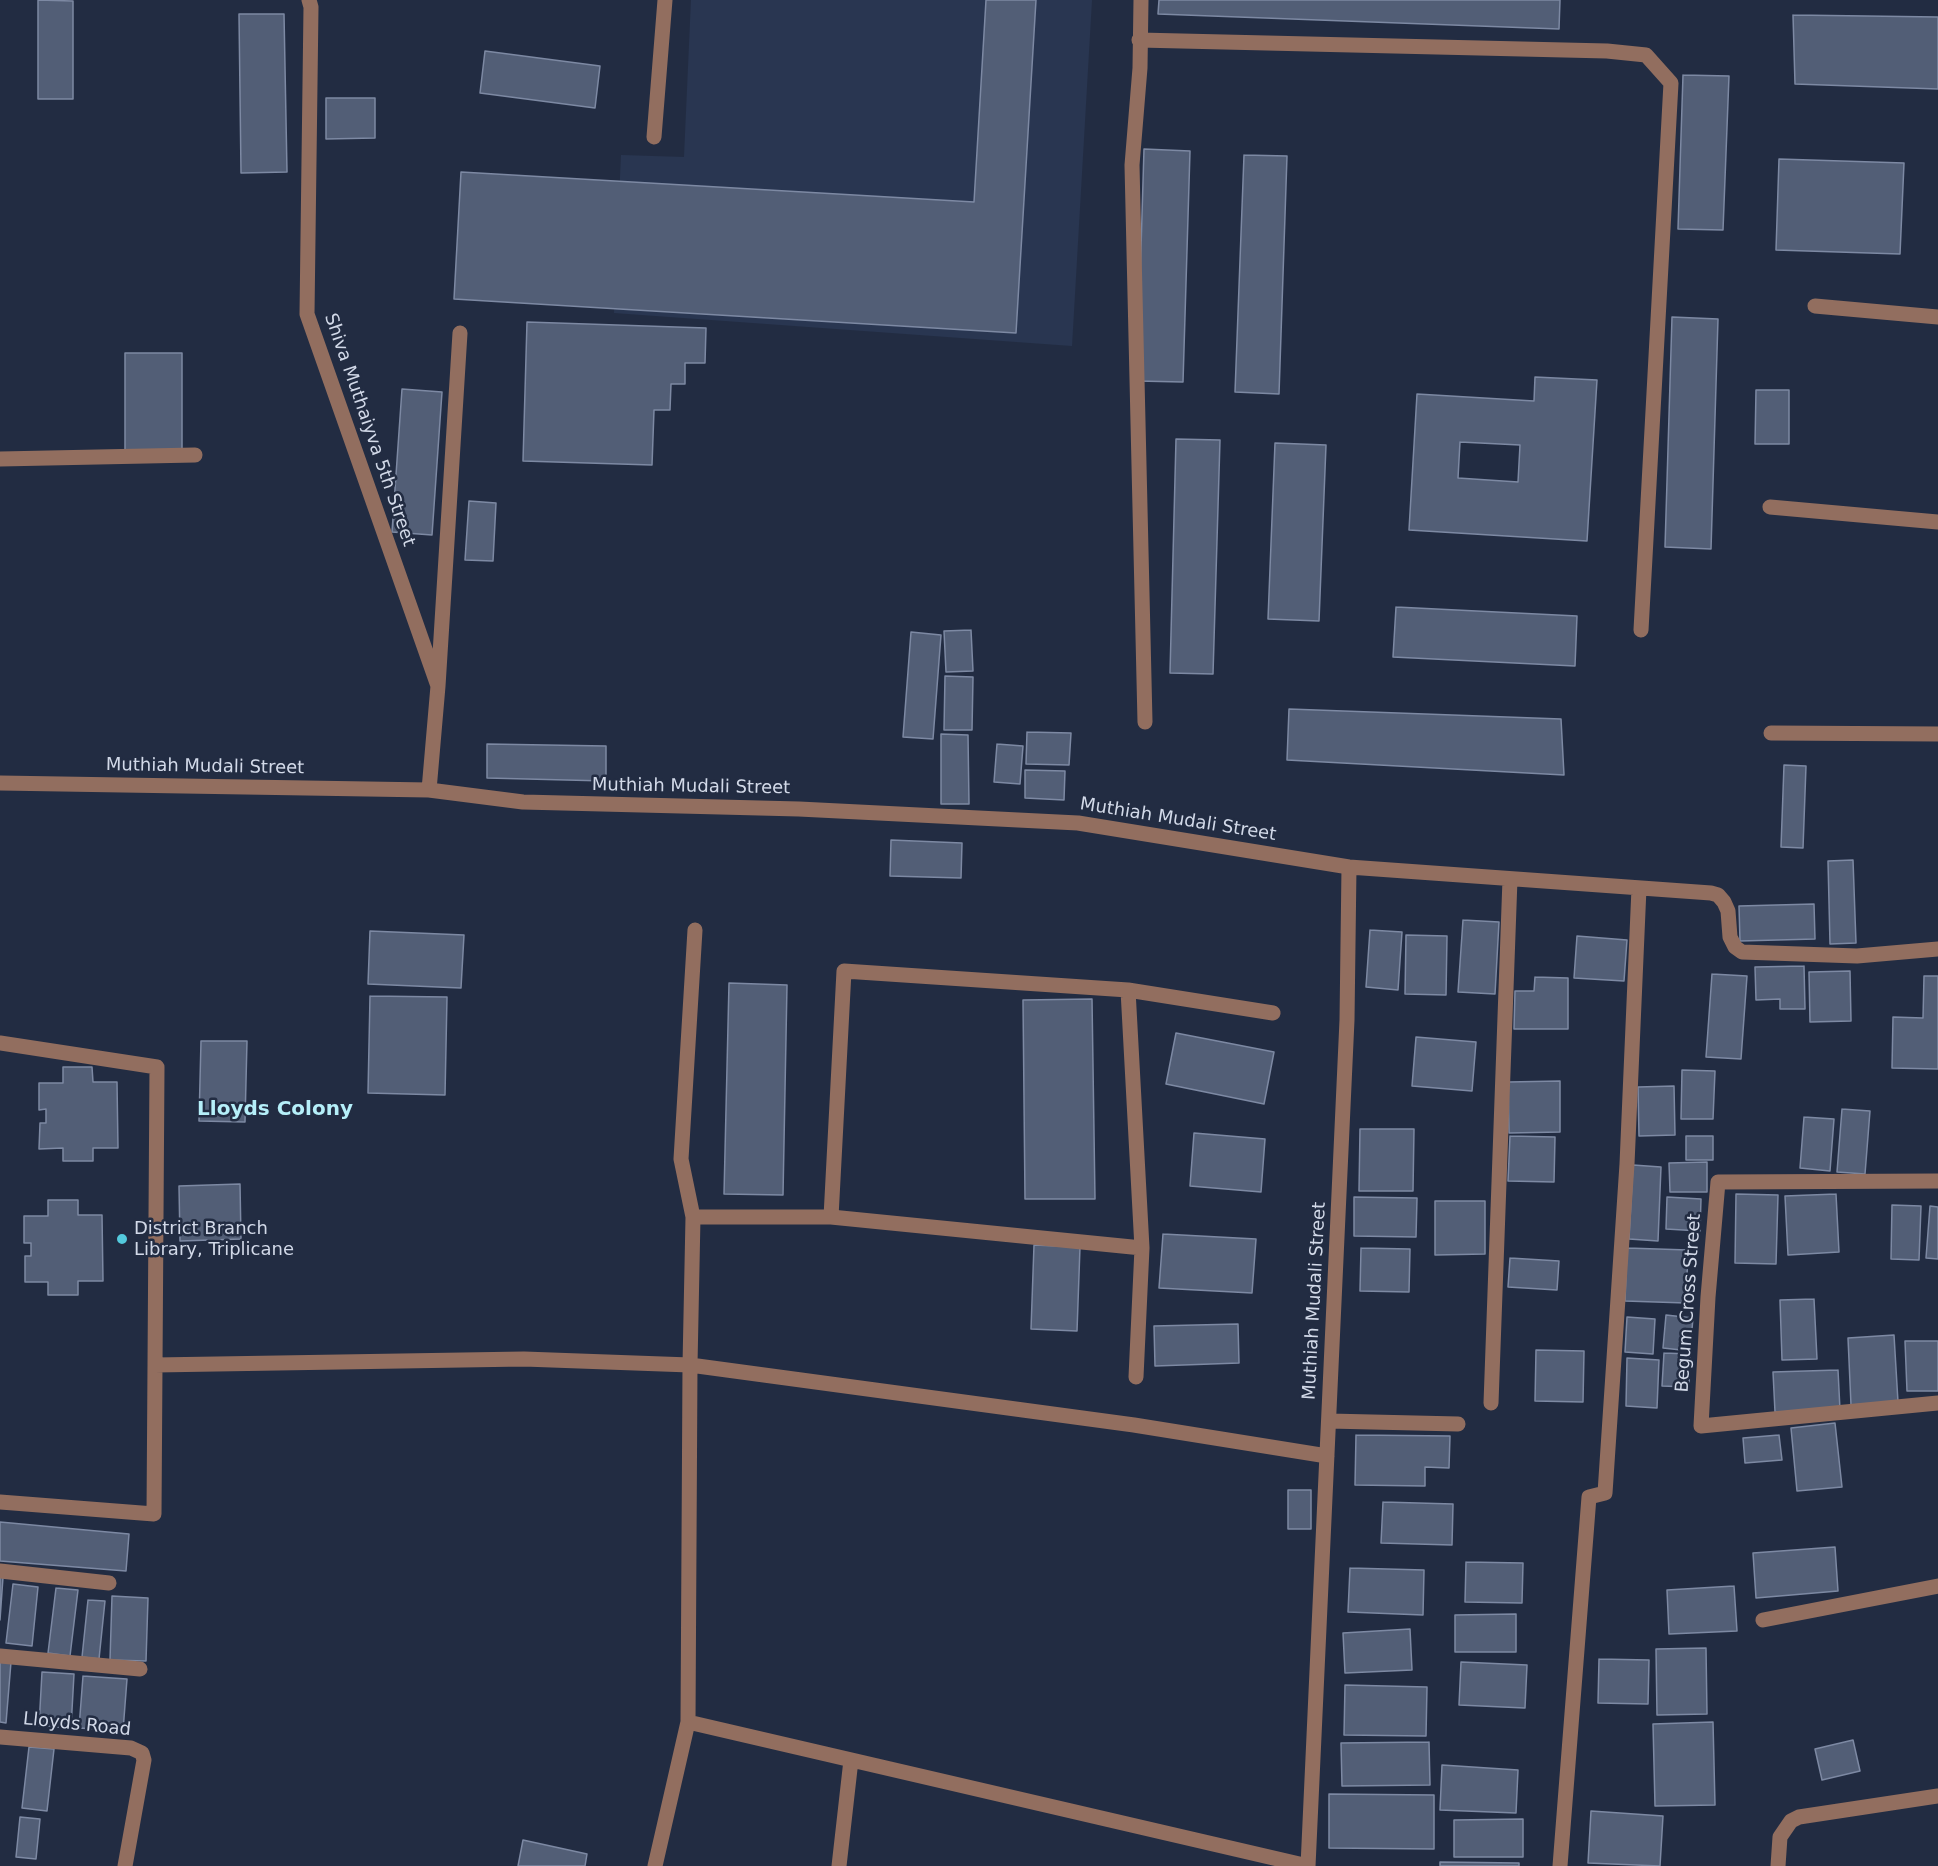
<!DOCTYPE html>
<style>
body{margin:0}
canvas{display:block;background:#222c42}
</style>
<canvas width="1938" height="1866"></canvas>
<script>
const ctx = document.querySelector('canvas').getContext('2d');
ctx.lineJoin = 'round';
function fillPath(path, color) {
  ctx.fillStyle = color;
  ctx.fill(path, 'evenodd');
}
function shape(rows) {
  const path = new Path2D();
  for (const r of rows) {
    path.moveTo(r[0], r[1]);
    for (let i = 2; i < r.length; i += 2) path.lineTo(r[i], r[i + 1]);
  }
  return path;
}
function strokePath(path, color, width, dash) {
  ctx.strokeStyle = color;
  ctx.lineWidth = width;
  ctx.lineCap = dash ? 'butt' : 'round';
  ctx.setLineDash(dash || []);
  ctx.stroke(path);
}
function write(font, color, halo, rows, align = 'center') {
  ctx.font = font + ' "DejaVu Sans",sans-serif';
  ctx.lineWidth = 5;
  ctx.setLineDash([]);
  ctx.textBaseline = 'middle';
  ctx.strokeStyle = halo;
  ctx.fillStyle = color;
  for (const [text, x, y, turn = 0] of rows) {
    ctx.save();
    ctx.translate(x, y);
    ctx.rotate((+turn || 0) * Math.PI / 180);
    ctx.textAlign = isNaN(turn) ? turn : align;
    if (halo) ctx.strokeText(text, 0, 0);
    ctx.fillText(text, 0, 0);
    ctx.restore();
  }
}
fillPath(shape([
 [691,0,1092,0,1072,346,614,313,621,155,684,157]
]), '#293651');
const building = shape([
 [38,0,73,1,73,99,38,99,38,0],
 [986,0,1036,0,1016,333,454,299,461,172,974,202,986,0],
 [1159,0,1560,0,1559,29,1158,14,1159,0],
 [239,14,284,14,287,172,241,173,239,14],
 [1793,15,1938,17,1938,89,1795,84,1793,15],
 [485,51,600,66,595,108,480,93,485,51],
 [1683,75,1729,76,1723,230,1678,229,1683,75],
 [326,98,375,98,375,138,326,139,326,98],
 [1144,149,1190,151,1183,382,1137,381,1144,149],
 [1244,155,1287,156,1279,394,1235,392,1244,155],
 [1779,159,1904,163,1900,254,1776,250,1779,159],
 [1672,317,1718,319,1711,549,1665,547,1672,317],
 [527,322,706,328,705,363,685,363,685,384,671,384,670,410,654,410,652,465,523,461,527,322],
 [125,353,182,353,182,451,125,451,125,353],
 [1535,377,1597,380,1587,541,1409,530,1417,394,1534,401,1535,377],
 [1460,442,1520,445,1518,482,1458,478,1460,442],
 [402,389,442,392,432,535,392,532,402,389],
 [1756,390,1789,390,1789,444,1755,444,1756,390],
 [1176,439,1220,440,1213,674,1170,673,1176,439],
 [1275,443,1326,445,1319,621,1268,619,1275,443],
 [469,501,496,503,493,561,465,560,469,501],
 [1396,607,1577,616,1575,666,1393,657,1396,607],
 [971,630,973,671,946,672,944,631,971,630],
 [911,632,941,635,933,739,903,737,911,632],
 [945,676,973,677,972,730,944,730,945,676],
 [1289,709,1561,719,1564,775,1287,760,1289,709],
 [1027,732,1071,733,1069,765,1026,764,1027,732],
 [941,734,968,735,969,804,941,804,941,734],
 [487,744,606,746,606,781,487,778,487,744],
 [997,744,1023,746,1020,784,994,782,997,744],
 [1784,765,1806,766,1803,848,1781,847,1784,765],
 [1025,770,1065,771,1064,800,1025,798,1025,770],
 [891,840,962,843,961,878,890,876,891,840],
 [1853,860,1856,943,1830,944,1828,861,1853,860],
 [1814,904,1815,939,1740,941,1739,906,1814,904],
 [1463,920,1499,922,1495,994,1458,992,1463,920],
 [1370,930,1402,932,1398,990,1366,987,1370,930],
 [370,931,464,935,461,988,368,984,370,931],
 [1406,935,1447,936,1446,995,1405,994,1406,935],
 [1577,936,1627,940,1624,981,1574,978,1577,936],
 [1804,966,1805,1009,1780,1009,1780,999,1756,1000,1755,967,1804,966],
 [1850,971,1851,1021,1810,1022,1809,972,1850,971],
 [1712,974,1747,976,1741,1059,1706,1057,1712,974],
 [1924,976,1938,976,1938,1069,1892,1068,1893,1017,1923,1018,1924,976],
 [1535,977,1568,978,1568,1029,1514,1029,1515,991,1534,991,1535,977],
 [729,983,787,985,783,1195,724,1194,729,983],
 [370,996,447,997,445,1095,368,1093,370,996],
 [1092,999,1095,1199,1025,1199,1023,1000,1092,999],
 [1176,1033,1274,1052,1264,1104,1166,1084,1176,1033],
 [1416,1037,1476,1042,1472,1091,1412,1086,1416,1037],
 [201,1041,247,1041,245,1122,199,1121,201,1041],
 [63,1067,92,1067,93,1082,117,1082,118,1148,93,1148,93,1161,63,1161,63,1148,39,1149,40,1123,46,1123,46,1109,39,1110,39,1083,63,1083,63,1067],
 [1682,1070,1715,1071,1713,1119,1681,1119,1682,1070],
 [1560,1081,1560,1132,1509,1133,1508,1082,1560,1081],
 [1674,1086,1675,1135,1639,1136,1638,1087,1674,1086],
 [1842,1109,1870,1111,1865,1174,1837,1172,1842,1109],
 [1804,1117,1834,1119,1830,1171,1800,1168,1804,1117],
 [1360,1129,1414,1129,1413,1191,1359,1191,1360,1129],
 [1194,1133,1265,1139,1261,1192,1190,1186,1194,1133],
 [1510,1136,1555,1137,1554,1182,1508,1181,1510,1136],
 [1686,1136,1713,1136,1713,1160,1686,1160,1686,1136],
 [1707,1162,1707,1192,1670,1192,1669,1163,1707,1162],
 [1633,1165,1661,1167,1658,1241,1629,1239,1633,1165],
 [240,1184,241,1239,180,1241,179,1186,240,1184],
 [1736,1194,1778,1195,1776,1264,1735,1263,1736,1194],
 [1836,1194,1839,1252,1788,1255,1785,1196,1836,1194],
 [1354,1197,1417,1198,1416,1237,1354,1236,1354,1197],
 [1667,1197,1701,1199,1700,1231,1666,1229,1667,1197],
 [48,1200,78,1200,78,1215,102,1215,103,1281,78,1281,78,1295,48,1295,48,1282,25,1282,25,1256,31,1256,31,1243,24,1243,24,1216,48,1216,48,1200],
 [1435,1201,1485,1201,1485,1254,1435,1255,1435,1201],
 [1892,1205,1921,1206,1919,1260,1891,1259,1892,1205],
 [1930,1206,1938,1207,1938,1259,1926,1258,1930,1206],
 [1163,1234,1256,1239,1252,1293,1159,1288,1163,1234],
 [1034,1245,1080,1247,1077,1331,1031,1329,1034,1245],
 [1361,1248,1410,1249,1409,1292,1360,1291,1361,1248],
 [1627,1248,1688,1250,1686,1303,1625,1301,1627,1248],
 [1510,1258,1559,1261,1557,1290,1508,1287,1510,1258],
 [1814,1299,1817,1359,1782,1360,1780,1300,1814,1299],
 [1666,1315,1693,1318,1690,1351,1663,1348,1666,1315],
 [1627,1317,1655,1319,1653,1354,1625,1352,1627,1317],
 [1238,1324,1239,1363,1155,1366,1154,1326,1238,1324],
 [1894,1335,1898,1402,1851,1405,1848,1338,1894,1335],
 [1905,1341,1938,1341,1938,1391,1907,1391,1905,1341],
 [1536,1350,1584,1351,1583,1402,1535,1401,1536,1350],
 [1664,1353,1690,1354,1689,1387,1662,1386,1664,1353],
 [1627,1358,1659,1360,1657,1408,1626,1406,1627,1358],
 [1838,1370,1840,1410,1775,1412,1773,1372,1838,1370],
 [1835,1423,1842,1487,1797,1491,1791,1428,1835,1423],
 [1356,1435,1450,1436,1449,1468,1425,1467,1425,1486,1355,1485,1356,1435],
 [1779,1435,1782,1460,1745,1463,1743,1438,1779,1435],
 [1288,1490,1311,1490,1311,1529,1288,1529,1288,1490],
 [1383,1502,1453,1504,1452,1545,1381,1543,1383,1502],
 [0,1522,129,1534,126,1571,0,1561,0,1522],
 [1835,1547,1838,1591,1756,1598,1753,1553,1835,1547],
 [1466,1562,1523,1563,1522,1603,1465,1602,1466,1562],
 [1350,1568,1424,1570,1423,1615,1348,1612,1350,1568],
 [0,1577,3,1577,0,1620,0,1577],
 [13,1584,38,1587,32,1646,6,1643,13,1584],
 [1734,1586,1737,1631,1669,1634,1667,1590,1734,1586],
 [56,1588,78,1590,70,1656,48,1653,56,1588],
 [112,1596,148,1598,146,1661,110,1660,112,1596],
 [88,1600,105,1601,99,1659,82,1657,88,1600],
 [1516,1614,1516,1652,1455,1652,1455,1615,1516,1614],
 [1410,1629,1412,1670,1345,1673,1343,1633,1410,1629],
 [1706,1648,1707,1714,1657,1715,1656,1649,1706,1648],
 [1599,1659,1649,1660,1648,1704,1598,1703,1599,1659],
 [0,1662,11,1662,6,1723,0,1722,0,1662],
 [1461,1662,1527,1665,1525,1708,1459,1705,1461,1662],
 [42,1672,74,1674,71,1728,39,1726,42,1672],
 [83,1676,127,1679,123,1731,79,1728,83,1676],
 [1345,1685,1427,1687,1426,1736,1344,1735,1345,1685],
 [1713,1722,1715,1805,1655,1806,1653,1724,1713,1722],
 [1853,1740,1860,1771,1822,1780,1815,1749,1853,1740],
 [1429,1742,1430,1785,1342,1786,1341,1743,1429,1742],
 [29,1747,54,1749,47,1811,22,1808,29,1747],
 [1442,1765,1518,1770,1516,1813,1440,1810,1442,1765],
 [1329,1794,1434,1795,1434,1849,1329,1848,1329,1794],
 [1591,1811,1663,1816,1660,1866,1588,1863,1591,1811],
 [20,1817,40,1819,36,1859,16,1857,20,1817],
 [1523,1819,1523,1857,1454,1857,1454,1820,1523,1819],
 [523,1840,587,1854,585,1866,518,1866,523,1840],
 [1440,1862,1519,1863,1519,1866,1440,1866,1440,1862]
]);
fillPath(building, '#525e76');
strokePath(building, '#7d89a3', 1.5);
strokePath(shape([
 [309,0,311,7,307,314,438,686],
 [1141,0,1140,68,1132,165,1145,722],
 [1139,40,1607,51,1646,55,1671,83,1641,630],
 [654,137,665,0],
 [1815,306,1938,317],
 [0,459,195,455],
 [1770,507,1938,522],
 [1771,733,1938,734],
 [0,783,429,790,523,802,799,809,1078,823,1349,867,1711,893,1718,895,1724,902,1728,911,1730,937,1735,947,1742,952,1857,956,1938,949],
 [429,790,438,686,460,333],
 [1128,990,1142,1248,1136,1377],
 [0,1043,157,1067,154,1514,0,1502],
 [1938,1181,1718,1182,1708,1297,1701,1426,1938,1403],
 [693,1217,831,1217,1142,1248],
 [831,1217,844,971,1128,990,1273,1013],
 [155,1365,524,1359,690,1365,1134,1425,1327,1456],
 [1491,1403,1510,879],
 [1329,1421,1458,1424],
 [0,1571,109,1583],
 [1763,1620,1938,1586],
 [0,1656,140,1669],
 [688,1722,1308,1866],
 [0,1737,131,1748,142,1753,144,1760,125,1866],
 [655,1866,688,1722,690,1365,693,1217,681,1159,695,930],
 [839,1866,851,1760],
 [1308,1866,1347,1020,1349,867],
 [1560,1866,1589,1497,1605,1493,1627,1164,1639,888],
 [1778,1866,1780,1837,1791,1821,1799,1817,1938,1796]
]), '#926e5f', 15);
for (const [x, y, r, color] of [
 [122,1239,6,"#54cadd"]
]) {
  const dot = new Path2D();
  dot.arc(x, y, r, 0, 2 * Math.PI);
  ctx.fillStyle = color;
  ctx.fill(dot);
  strokePath(dot, '#222c42', 2);
}
write('18px', '#d2d9e8', '#222c42', [
 ["Shiva Muthaiyva 5th Street",369,430,71],
 ["Muthiah Mudali Street",205,767,1],
 ["Muthiah Mudali Street",691,787,1],
 ["Muthiah Mudali Street",1178,820,9],
 ["Muthiah Mudali Street",1315,1301,-87],
 ["Begum Cross Street",1689,1303,-86],
 ["Lloyds Road",77,1725,6]
]);
write('18px', '#d2d9e8', '#222c42', [
 ["District Branch",134,1229],
 ["Library, Triplicane",134,1250]
], 'left');
write('bold 20px', '#b5eff9', '#222c42', [
 ["Lloyds Colony",275,1110]
]);
</script>
